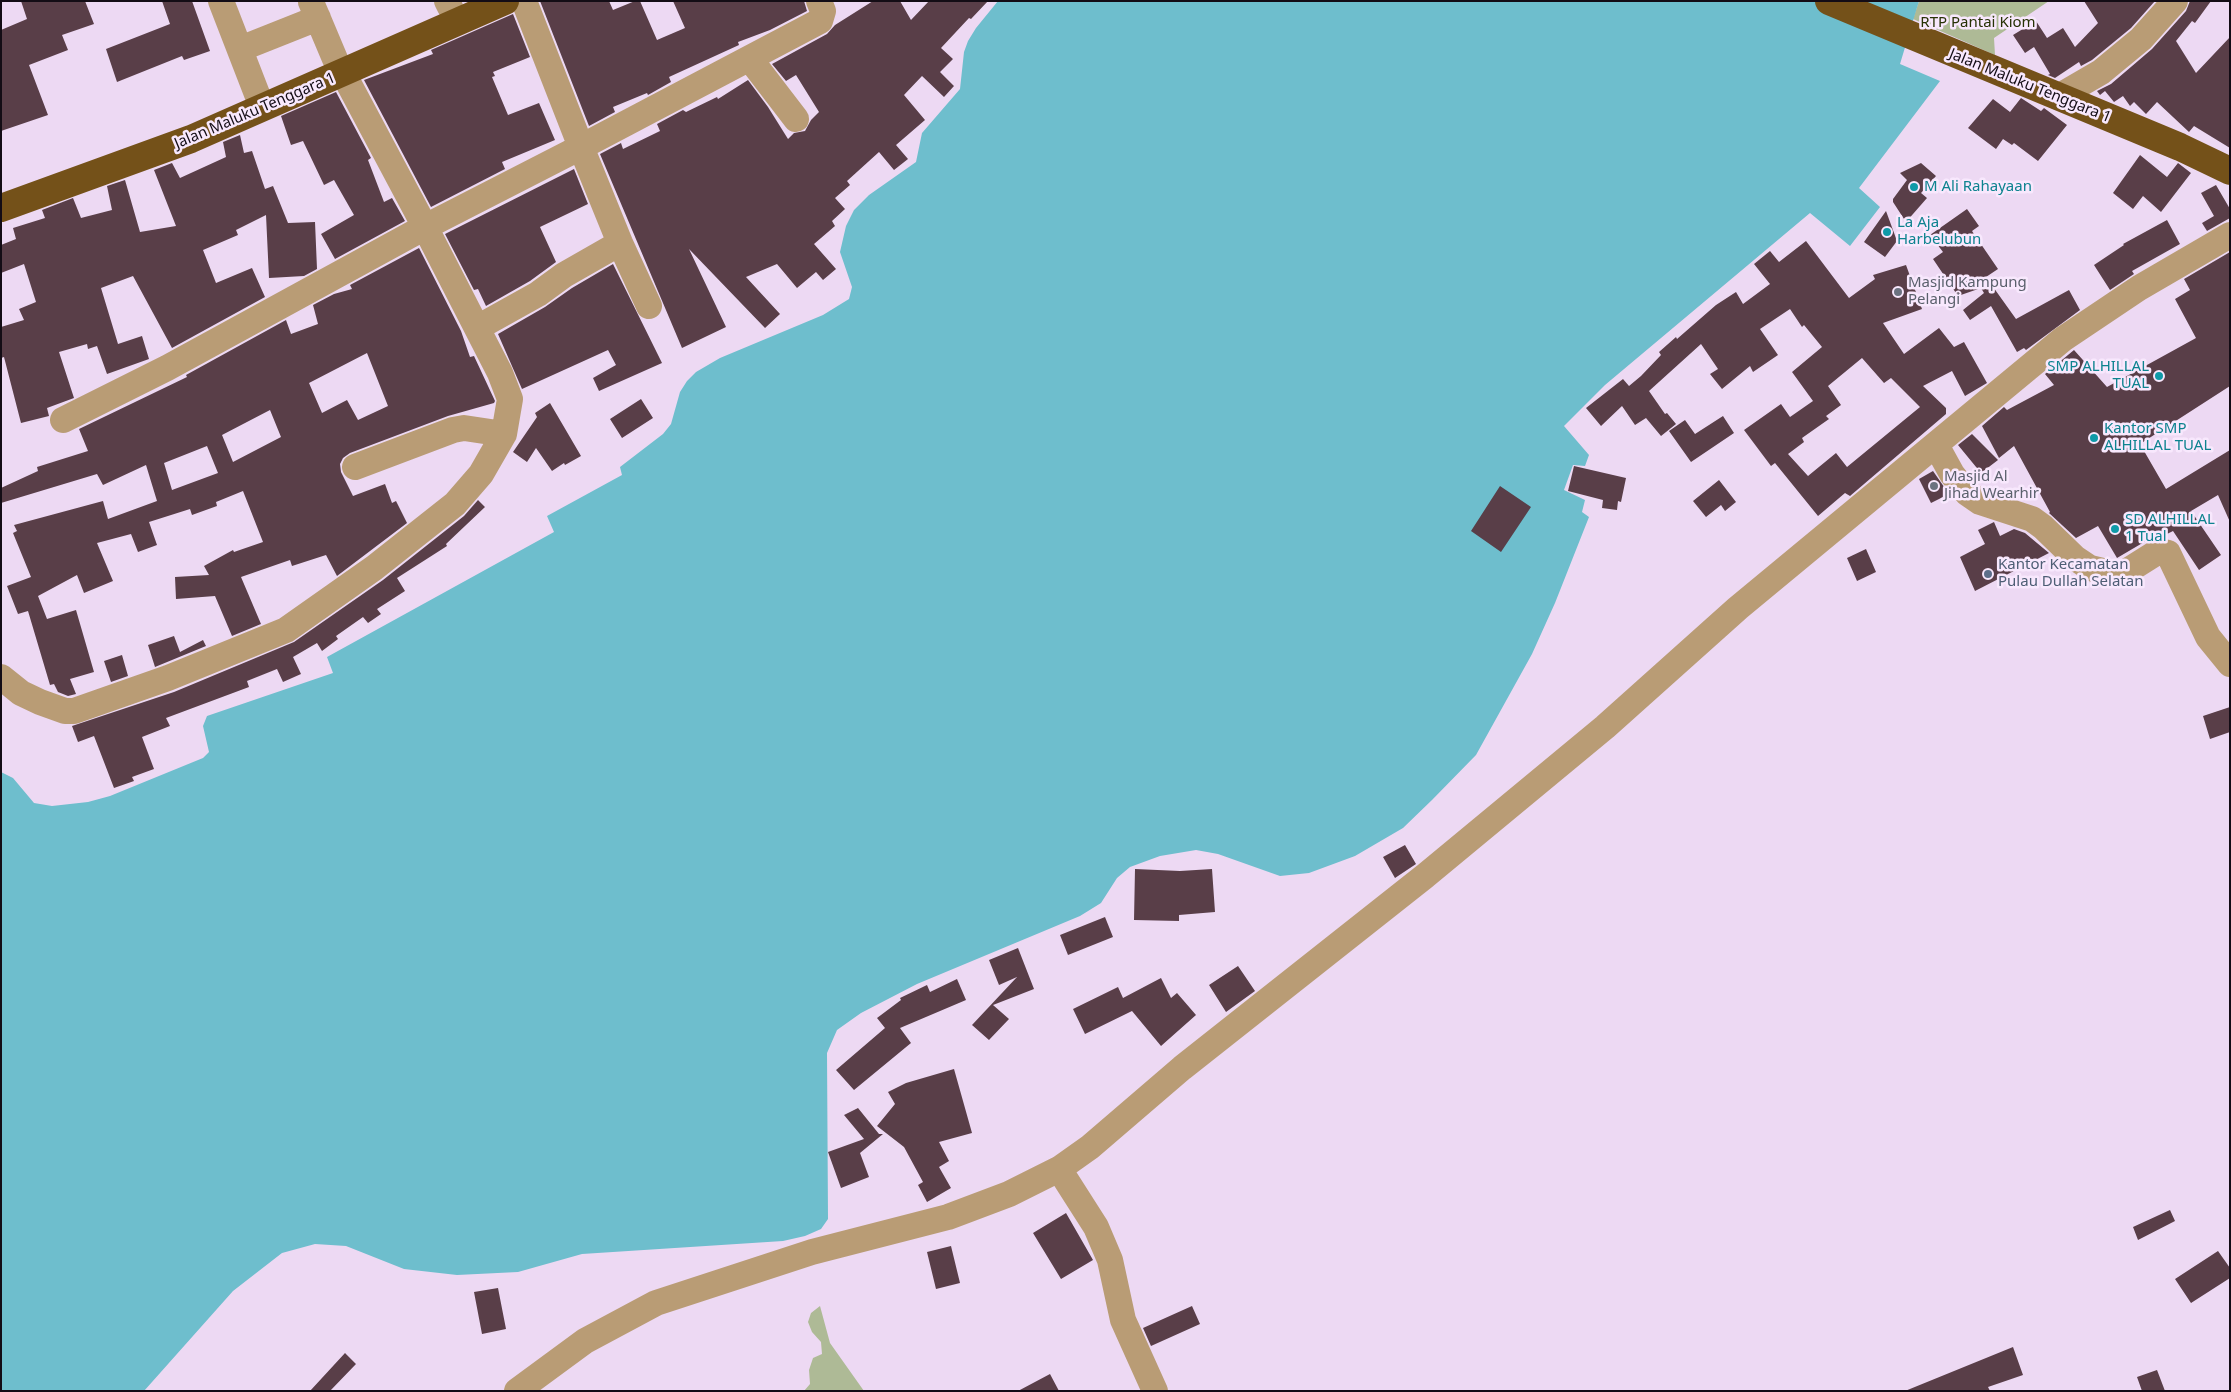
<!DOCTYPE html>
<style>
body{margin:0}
#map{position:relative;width:2231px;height:1392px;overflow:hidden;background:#edd9f3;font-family:"Noto Sans",sans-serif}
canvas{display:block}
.frame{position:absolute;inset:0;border:2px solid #130c15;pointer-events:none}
</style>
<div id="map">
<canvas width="2231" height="1392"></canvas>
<div class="frame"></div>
</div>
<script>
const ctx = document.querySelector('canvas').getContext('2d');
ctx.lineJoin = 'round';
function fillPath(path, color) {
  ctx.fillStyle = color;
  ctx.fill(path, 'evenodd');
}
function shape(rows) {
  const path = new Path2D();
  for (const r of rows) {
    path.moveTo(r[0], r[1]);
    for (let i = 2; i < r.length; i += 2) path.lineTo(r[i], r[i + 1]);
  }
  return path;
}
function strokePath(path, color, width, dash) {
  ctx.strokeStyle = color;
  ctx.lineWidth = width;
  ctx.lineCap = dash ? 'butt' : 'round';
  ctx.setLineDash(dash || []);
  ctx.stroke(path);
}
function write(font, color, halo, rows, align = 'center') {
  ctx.font = font + ' "Noto Sans",sans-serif';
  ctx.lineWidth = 5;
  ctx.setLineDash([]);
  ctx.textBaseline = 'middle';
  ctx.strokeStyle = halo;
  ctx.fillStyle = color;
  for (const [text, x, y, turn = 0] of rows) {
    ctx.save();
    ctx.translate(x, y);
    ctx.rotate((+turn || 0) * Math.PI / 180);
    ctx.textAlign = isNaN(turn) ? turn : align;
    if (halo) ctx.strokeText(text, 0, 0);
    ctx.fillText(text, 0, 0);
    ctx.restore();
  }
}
fillPath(shape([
 [1919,1,2049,1,1994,38,1995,55,1913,19],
 [820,1306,830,1343,864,1391,804,1391,810,1384,809,1370,813,1358,822,1354,821,1342,812,1332,808,1322,811,1313]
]), '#aeba96');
fillPath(shape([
 [998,1,1919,1,1900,64,1940,81,1859,188,1880,207,1850,246,1810,213,1605,385,1564,426,1589,455,1585,466,1573,465,1564,490,1585,500,1582,512,1589,517,1555,603,1532,654,1476,755,1432,800,1403,828,1355,856,1309,873,1280,876,1218,854,1196,850,1160,856,1130,867,1117,878,1101,903,1080,916,917,984,861,1013,837,1030,827,1053,828,1219,821,1229,805,1236,783,1241,582,1254,518,1272,457,1275,404,1269,346,1246,315,1244,282,1253,233,1291,144,1391,1,1391,1,772,13,778,34,803,52,806,88,802,110,796,203,758,209,752,203,726,207,716,333,673,327,657,554,532,547,516,622,475,620,467,663,434,671,424,680,392,687,381,696,372,720,358,823,315,849,299,852,287,840,252,846,226,854,210,869,195,916,162,922,133,960,89,964,52,968,41,976,28]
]), '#6ebecd');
fillPath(shape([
 [21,1,85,1,94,24,62,35,68,50,29,65,48,115,1,131,1,30,27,19],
 [162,1,192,1,210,51,184,60,182,56,117,82,106,49,170,24],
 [540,1,609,1,613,10,635,1,640,1,657,40,685,28,673,1,804,1,807,11,770,30,738,42,739,45,669,77,671,82,648,95,647,93,613,107,615,112,589,126],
 [873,1,900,1,911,20,929,1,988,1,971,19,969,18,941,48,953,59,940,72,954,86,944,97,922,76,904,95,925,120,896,145,908,159,894,170,879,152,847,181,850,185,835,198,845,209,832,221,835,226,814,244,836,269,823,280,816,272,797,288,777,264,746,277,780,314,765,328,689,249,726,327,682,348,600,154,621,143,623,149,660,131,657,124,683,110,686,112,717,97,718,99,748,80,768,107,788,139,794,133,805,131,811,120,819,112,796,75,786,81,772,64,827,34,835,25],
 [2084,1,2155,1,2131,28,2092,60,2081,66,2079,62,2055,78,2048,75,2050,74,2034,47,2025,53,2013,35,2036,21,2047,38,2063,28,2075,47,2098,23],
 [2190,1,2211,1,2195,23,2192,21,2176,41,2196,73,2230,37,2230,148,2194,126,2189,132,2157,102,2146,114,2134,102,2130,106,2123,96,2114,102,2105,91,2100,95,2097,91,2111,84,2152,49,2186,11],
 [513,14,530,57,493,72,495,76,492,77,508,115,539,103,555,140,502,162,505,169,431,207,364,80,433,54,431,50],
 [336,92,371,158,368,160,384,202,392,198,405,221,335,259,321,234,354,215,334,180,324,185,303,141,291,145,281,116],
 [2021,98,2041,111,2044,108,2067,125,2038,161,2014,143,2012,145,2003,139,1996,149,1968,128,1993,99,2010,112],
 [240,135,244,153,252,151,265,189,273,186,288,223,315,222,317,269,304,276,269,278,266,215,236,230,238,235,203,250,216,283,252,268,265,297,172,348,133,276,101,288,118,344,142,336,149,359,107,374,97,346,88,349,87,344,59,352,74,398,47,408,49,416,21,423,4,357,1,358,1,327,24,320,19,309,36,302,24,264,1,273,1,245,16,239,13,228,45,218,42,210,73,198,81,218,112,210,107,186,125,180,140,232,176,226,154,170,172,163,180,178,226,157,223,142],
 [2140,155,2167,177,2178,163,2191,173,2161,212,2143,196,2133,209,2113,193],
 [1921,163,1936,176,1921,193,1927,198,1906,222,1893,202,1893,199,1907,180,1900,173],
 [574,169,588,204,540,227,556,262,530,281,486,306,478,289,474,290,445,234],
 [2216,185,2230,209,2230,218,2207,231,2202,223,2214,216,2201,193],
 [1967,209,1979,226,1972,231,1998,269,1986,277,2016,319,2069,290,2080,310,2026,350,2024,348,2017,352,1991,306,1970,320,1963,310,1984,293,1981,288,1958,296,1933,259,1943,252,1930,235],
 [1886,211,1897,241,1885,257,1864,242],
 [2167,220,2180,244,2132,271,2134,274,2110,290,2094,265,2124,245,2123,244],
 [1806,241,1849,298,1875,279,1873,275,1906,265,1922,309,1883,323,1904,354,1939,328,1954,347,1964,342,1987,383,1965,396,1952,371,1923,386,1946,408,1946,414,1850,496,1845,493,1818,516,1775,463,1771,466,1744,430,1781,404,1790,417,1813,401,1792,372,1822,347,1804,325,1802,327,1790,309,1760,329,1778,355,1753,372,1750,366,1722,389,1710,374,1718,369,1701,344,1649,391,1665,414,1667,413,1676,424,1661,436,1646,418,1635,425,1622,406,1601,426,1586,408,1623,379,1629,386,1641,376,1661,355,1659,352,1676,337,1677,339,1716,305,1736,292,1743,304,1770,284,1754,264,1770,251,1779,262],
 [1862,358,1884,383,1891,378,1920,407,1847,467,1836,453,1808,476,1788,454,1804,442,1802,438,1829,419,1826,416,1841,405,1828,386],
 [419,248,461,331,470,357,474,356,495,401,494,403,448,416,350,453,343,458,340,464,341,472,353,496,385,484,392,503,396,501,407,523,337,576,326,555,292,566,290,560,241,577,261,624,232,636,215,596,176,599,175,577,209,575,204,566,233,550,234,552,263,542,243,491,216,502,217,506,192,515,190,509,149,522,157,545,138,552,131,534,97,543,113,581,84,593,77,575,38,596,47,619,76,610,94,672,70,679,76,694,68,696,58,692,54,684,50,685,28,611,18,614,7,586,31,577,13,533,17,531,14,525,103,501,108,519,157,501,146,465,103,485,97,474,1,503,1,488,38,471,37,467,88,451,79,429,187,377,186,375,286,320,291,334,318,324,313,305,334,294,352,289,350,285],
 [367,353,388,406,358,420,347,400,322,413,309,383],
 [270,410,281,437,233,462,222,435],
 [207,446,218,473,172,490,164,463],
 [2230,252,2230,386,2140,444,2166,489,2230,450,2230,522,2218,495,2191,511,2221,555,2199,570,2173,531,2163,536,2151,538,2117,558,2098,526,2076,538,2049,513,2050,512,2014,446,1999,458,1982,426,2004,407,2007,410,2054,385,2045,374,2074,350,2107,387,2196,338,2175,299,2190,290,2184,279],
 [613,264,662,363,599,391,593,378,616,365,608,350,522,389,498,334,545,307,572,288],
 [641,399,653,418,622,438,610,419],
 [550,403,581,456,565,465,564,463,552,471,536,448,527,462,513,452,537,417,535,413],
 [1723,416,1734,433,1691,462,1669,431,1685,420,1695,434],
 [1972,434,1998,460,1981,473,1958,445],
 [1574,466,1626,478,1621,502,1618,501,1617,510,1602,508,1603,500,1568,491],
 [1933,471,1949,494,1931,503,1919,479],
 [1719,480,1736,502,1725,511,1721,505,1706,517,1693,501],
 [1500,486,1531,507,1501,552,1471,531],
 [478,500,485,507,446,544,447,546,397,578,405,591,377,609,381,614,368,623,363,617,336,636,338,639,322,651,317,643,293,657,301,674,283,682,277,669,247,681,249,687,166,718,170,726,142,737,154,769,132,777,134,781,114,788,94,736,78,742,72,726,174,692,294,642,383,580,464,516],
 [1994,522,2000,536,2014,529,2025,533,2049,553,1975,591,1960,557,1985,544,1978,530],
 [1866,549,1876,572,1857,581,1847,558],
 [174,636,180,652,203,640,206,646,155,667,148,645],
 [122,655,128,676,111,682,104,661],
 [2230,707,2230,732,2210,739,2203,716],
 [1405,845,1416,864,1395,878,1383,857],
 [1135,869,1180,871,1212,869,1215,912,1179,915,1179,921,1134,920],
 [1105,917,1113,937,1068,955,1060,935],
 [1018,948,1034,989,993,1005,1009,1019,989,1040,972,1025,1017,977,999,985,989,960],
 [1238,966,1255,991,1226,1012,1209,985],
 [1161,978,1171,998,1177,993,1196,1015,1161,1046,1132,1011,1085,1034,1073,1009,1118,987,1123,998],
 [957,979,966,1000,900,1028,911,1043,854,1090,836,1070,885,1028,877,1018,901,1000,900,998,927,985,930,992],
 [954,1069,972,1133,939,1142,949,1161,939,1167,951,1188,927,1202,918,1185,923,1182,904,1147,877,1126,895,1104,888,1092,906,1083],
 [858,1108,879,1134,883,1134,860,1153,869,1177,841,1188,828,1152,864,1139,844,1115],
 [2170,1210,2175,1221,2138,1240,2133,1227],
 [1066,1213,1093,1260,1061,1279,1033,1233],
 [951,1246,960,1283,936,1289,927,1252],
 [2218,1251,2230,1268,2230,1278,2191,1303,2175,1279],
 [498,1288,506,1329,482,1334,474,1292],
 [1192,1306,1200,1324,1151,1346,1143,1328],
 [2013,1347,2023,1375,1988,1387,1990,1391,1905,1391],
 [345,1353,356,1364,330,1391,310,1391],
 [2157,1370,2165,1391,2142,1391,2137,1377],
 [1050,1374,1059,1391,1018,1391]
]), '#593e48');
strokePath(shape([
 [221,1,257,94],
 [447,1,450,7],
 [524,1,581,147,820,21,823,11,819,1],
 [311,2,335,59],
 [240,49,318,18],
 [750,59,796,119],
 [343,73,425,227,581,147,620,243,649,306],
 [2058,97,2101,72,2141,39,2175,1],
 [477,328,538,294,564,275,620,243],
 [1936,445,1952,474,1967,493,1980,502,2032,519,2043,527,2075,558,2090,568,2111,573,2124,573,2159,551,2168,553,2208,637,2230,664],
 [355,467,453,430,464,428,504,434],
 [1,677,21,693,40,702,65,711,74,711,168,678,286,630,374,568,455,504,481,474,504,434,510,399,500,373,425,227,167,368,63,420],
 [1059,1169,1096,1227,1110,1260,1123,1320,1155,1391],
 [517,1391,585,1341,656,1303,812,1252,948,1217,1009,1194,1059,1169,1090,1147,1182,1068,1425,876,1605,727,1738,608,2063,339,2139,288,2230,235]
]), '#b99c75', 26);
strokePath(shape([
 [1829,1,2180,147,2230,171],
 [1,208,191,139,505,1]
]), '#745119', 28);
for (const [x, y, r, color] of [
 [1914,187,5,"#0f9aa8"],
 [1887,232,5,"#0f9aa8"],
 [1898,292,5,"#6b7280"],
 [2159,376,5,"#0f9aa8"],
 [2094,438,5,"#0f9aa8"],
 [1934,486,5,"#6b7280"],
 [2115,529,5,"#0f9aa8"],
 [1988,574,5,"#5c6f8a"]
]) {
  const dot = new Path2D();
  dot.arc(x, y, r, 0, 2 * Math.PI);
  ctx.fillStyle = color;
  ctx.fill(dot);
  strokePath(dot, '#f8e8fd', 2);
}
write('15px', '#273205', '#f8e8fd', [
 ["RTP Pantai Kiom",1978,23]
]);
write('15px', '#130c15', '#f8e8fd', [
 ["Jalan Maluku Tenggara 1",2030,86,22],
 ["Jalan Maluku Tenggara 1",255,111,-23]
]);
write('15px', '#0d838f', '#f8e8fd', [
 ["M Ali Rahayaan",1924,187],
 ["La Aja",1897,223],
 ["Harbelubun",1897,240],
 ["SMP ALHILLAL",2149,367,"right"],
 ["TUAL",2149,384,"right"],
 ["Kantor SMP",2104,429],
 ["ALHILLAL TUAL",2104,446],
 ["SD ALHILLAL",2125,520],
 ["1 Tual",2125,537]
], 'left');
write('15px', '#5b616d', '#f8e8fd', [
 ["Masjid Kampung",1908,283],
 ["Pelangi",1908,300],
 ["Masjid Al",1944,477],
 ["Jihad Wearhir",1944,494]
], 'left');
write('15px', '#4e5e75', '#f8e8fd', [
 ["Kantor Kecamatan",1998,565],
 ["Pulau Dullah Selatan",1998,582]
], 'left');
</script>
